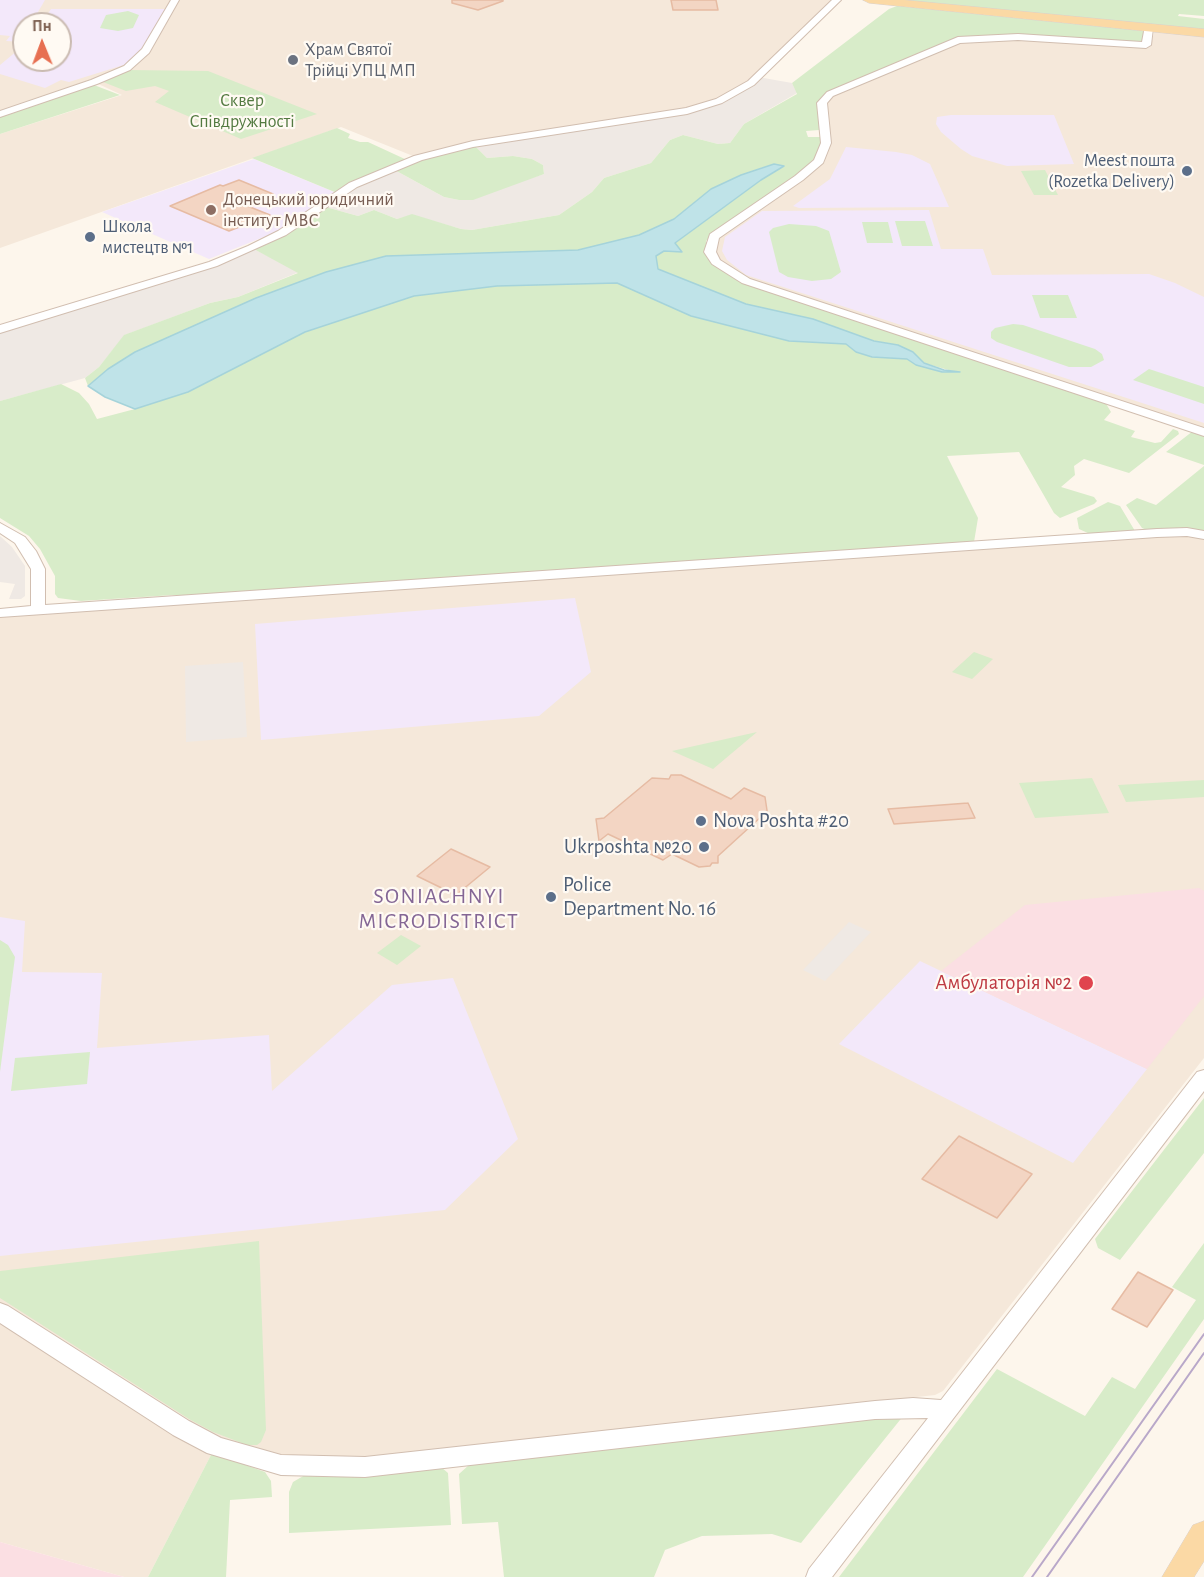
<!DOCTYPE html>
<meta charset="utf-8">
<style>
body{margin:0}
#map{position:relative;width:1204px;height:1577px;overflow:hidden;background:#fdf6ec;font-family:"Alegreya Sans",sans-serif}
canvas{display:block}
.north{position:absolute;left:12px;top:12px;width:60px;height:60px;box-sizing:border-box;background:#fffaf3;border:2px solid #cabbb1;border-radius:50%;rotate:359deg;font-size:16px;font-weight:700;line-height:24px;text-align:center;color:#7a5c4d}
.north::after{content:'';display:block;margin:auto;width:21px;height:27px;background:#e76f51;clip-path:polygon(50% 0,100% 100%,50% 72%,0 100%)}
</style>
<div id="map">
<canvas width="1204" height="1577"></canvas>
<div class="north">Пн</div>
</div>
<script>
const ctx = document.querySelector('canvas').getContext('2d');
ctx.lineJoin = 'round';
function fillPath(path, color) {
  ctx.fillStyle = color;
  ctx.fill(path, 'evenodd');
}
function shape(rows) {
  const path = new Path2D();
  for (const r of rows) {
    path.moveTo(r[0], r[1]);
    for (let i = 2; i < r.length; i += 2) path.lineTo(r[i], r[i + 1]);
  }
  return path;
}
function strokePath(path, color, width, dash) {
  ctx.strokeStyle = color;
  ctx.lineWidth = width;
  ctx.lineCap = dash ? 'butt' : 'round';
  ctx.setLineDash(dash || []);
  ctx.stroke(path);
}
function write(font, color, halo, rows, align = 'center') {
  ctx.font = font + ' "Alegreya Sans",sans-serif';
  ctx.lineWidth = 4.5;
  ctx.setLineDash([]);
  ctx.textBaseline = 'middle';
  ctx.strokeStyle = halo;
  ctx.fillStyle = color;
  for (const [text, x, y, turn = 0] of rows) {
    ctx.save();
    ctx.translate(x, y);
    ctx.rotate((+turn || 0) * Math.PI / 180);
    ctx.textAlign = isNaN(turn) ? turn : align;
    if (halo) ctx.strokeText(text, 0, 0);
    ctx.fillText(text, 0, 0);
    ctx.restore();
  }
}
fillPath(shape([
 [0,0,173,0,125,67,0,112],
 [24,24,60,24,60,60,24,60],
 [175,0,837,0,751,83,701,106,418,158,341,127,0,248,0,134,122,95,94,82,127,68],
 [1154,32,1204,36,1204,429,743,277,720,261,714,251,718,237,812,172,824,162,830,143,825,103,834,95,960,41,1033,39,1151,46],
 [1187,535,1204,538,1204,1058,943,1391,935,1395,365,1458,284,1456,210,1436,0,1305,0,617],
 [0,1322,212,1453,148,1577,124,1577,0,1542]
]), '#f5e8da');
fillPath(shape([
 [758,77,792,83,797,93,744,124,730,143,718,144,683,135,670,140,651,163,604,178,592,192,559,215,472,230,461,229,412,215,397,219,374,210,358,216,322,206,391,168,444,197,459,200,544,174,543,165,532,159,513,156,487,158,473,144,649,118,719,101],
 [252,248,299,272,238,297,210,303,125,335,99,367,85,378,0,401,0,329],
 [0,536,12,547,25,566,25,596,21,599,9,599,15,584,0,582],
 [243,662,247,737,186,742,185,666],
 [849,922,871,932,825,981,803,970]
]), '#efe9e4');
fillPath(shape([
 [0,0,45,0,31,24,24,24,24,42,6,41,10,36,0,35],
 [51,9,168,9,142,52,130,63,69,82,61,80,45,88,0,74,0,65,24,45,24,60,60,60,60,24,41,24],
 [951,115,1054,115,1074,164,1007,166,972,156,961,149,941,132,936,124,937,117],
 [846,147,896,152,912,155,930,164,949,207,799,208,793,206,830,179],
 [254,159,337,193,276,232,209,259,102,212],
 [929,210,941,249,983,249,992,275,1149,274,1175,283,1204,297,1204,423,746,275,727,260,722,251,725,237,762,211],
 [575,598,591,672,539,716,261,740,255,624],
 [0,917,25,921,22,972,102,973,97,1048,269,1035,272,1091,392,985,453,978,518,1139,445,1210,0,1256],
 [920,961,1147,1069,1073,1163,839,1044]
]), '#f3e8fa');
fillPath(shape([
 [1199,888,1204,891,1204,996,1147,1069,941,971,1025,905],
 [0,1542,124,1577,0,1577]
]), '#fbdfe3');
fillPath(shape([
 [881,0,1204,0,1204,16,1179,14,1178,16,1204,19,1204,30],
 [897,6,1145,31,1143,41,1140,42,1077,38,955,39,827,93,818,103,819,130,806,131,808,137,820,137,822,143,815,158,800,174,714,232,706,241,707,252,712,263,743,282,1105,402,1111,412,1104,420,1135,431,1131,437,1155,443,1161,442,1173,429,1178,431,1179,434,1129,473,1084,459,1074,466,1075,475,1061,487,1094,497,1097,501,1094,504,1060,518,1054,513,1019,452,947,456,978,518,974,542,207,596,173,595,81,601,58,598,55,594,55,576,40,549,29,536,0,518,0,401,61,384,79,393,89,404,97,419,135,409,254,358,305,332,414,296,497,286,617,283,691,316,789,341,847,344,856,352,907,359,928,368,942,372,952,371,924,363,913,352,898,345,874,341,813,319,746,304,658,269,655,256,664,251,681,252,675,243,761,180,784,166,763,167,711,189,674,219,639,235,578,250,386,256,326,272,256,298,135,352,108,369,88,386,85,378,99,367,124,335,210,303,238,297,298,273,252,248,322,206,358,216,374,210,397,219,412,214,461,229,472,230,559,215,592,192,604,178,651,163,670,140,683,135,718,144,730,143,744,124,797,94,792,83,889,9],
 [128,11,139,15,133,28,118,31,100,28,106,15],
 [129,70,208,71,317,114,241,139,155,102,169,91,155,86,126,91,98,80],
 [94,85,120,95,0,134,0,116],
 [337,128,350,134,348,138,360,142,368,142,407,160,473,144,487,158,513,156,532,159,543,165,544,174,473,200,459,200,444,197,391,168,337,193,252,158],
 [1045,170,1058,195,1034,195,1021,171],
 [895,221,925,221,933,246,902,246],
 [862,222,888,222,893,243,867,243],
 [789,224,816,226,829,231,841,272,831,279,812,281,788,277,779,272,769,232,773,228],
 [1032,295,1068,295,1077,318,1040,318],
 [1013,324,1023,325,1095,349,1102,354,1104,360,1091,367,1069,367,997,342,991,338,991,332,995,328],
 [1149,369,1204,387,1204,404,1133,380],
 [1193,431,1204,434,1204,465,1166,452],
 [1204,466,1204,532,1147,530,1142,528,1126,505,1137,498,1156,505],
 [1108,502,1120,506,1135,531,1090,534,1079,529,1077,518],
 [974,652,993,659,972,679,952,672],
 [757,732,713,769,672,751],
 [1092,778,1109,813,1035,818,1019,783],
 [1204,780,1204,797,1126,802,1118,785],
 [401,935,421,946,397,965,377,953],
 [0,940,8,945,15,957,0,1072],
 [90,1052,87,1084,11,1091,15,1058],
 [1204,1098,1204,1153,1120,1260,1098,1248,1095,1239],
 [259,1241,266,1430,261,1442,257,1445,247,1445,213,1432,189,1419,0,1298,0,1271],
 [1204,1243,1204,1319,1023,1577,839,1577,997,1369,1085,1416,1112,1377,1135,1389,1196,1300,1172,1287],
 [904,1415,801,1543,772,1534,702,1536,665,1550,654,1577,504,1577,498,1522,462,1524,459,1474,469,1465],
 [212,1453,265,1472,271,1481,272,1497,230,1500,226,1577,148,1577],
 [441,1467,448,1473,451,1525,289,1533,289,1492,293,1482,305,1475,366,1476]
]), '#d8ecc9');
const water = shape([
 [774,164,784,166,761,180,675,243,682,252,664,251,656,256,658,269,746,304,813,319,874,341,898,345,913,352,924,363,944,370,960,372,942,372,916,365,907,359,872,357,856,352,846,344,789,341,691,316,617,283,497,286,414,296,305,332,188,392,135,409,105,397,88,386,108,369,135,352,256,298,326,272,386,256,578,250,639,235,674,219,711,189,741,175,774,164]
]);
fillPath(water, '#bfe3e8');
strokePath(water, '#a5d3da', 1.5);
const building = shape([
 [452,0,503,0,503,1,478,10,452,3,452,0],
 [671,0,716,0,718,10,673,10,671,0],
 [239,180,273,194,245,205,270,215,229,231,170,206,220,185,223,186,239,180],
 [671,775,681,775,731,799,744,788,765,797,768,817,763,815,718,856,718,863,712,863,710,866,699,867,672,854,663,860,608,834,599,841,596,819,604,818,652,778,669,779,671,775],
 [968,803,975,818,894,824,888,809,968,803],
 [451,849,490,867,456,895,417,876,451,849],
 [959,1136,1032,1174,997,1218,922,1179,959,1136],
 [1138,1272,1173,1290,1147,1327,1112,1309,1138,1272]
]);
fillPath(building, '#f3d5c3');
strokePath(building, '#e6bba3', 1.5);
const minor = shape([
 [171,0,179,0,149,53,130,70,97,84,0,117,0,111,91,80,124,66,142,49,171,0],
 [832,0,841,0,754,85,722,103,687,114,473,147,422,160,357,187,286,235,217,266,0,333,0,325,209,262,248,246,278,231,349,183,414,156,473,141,686,108,716,99,748,81,832,0],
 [1145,26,1153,28,1151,45,1146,48,1018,40,960,43,833,96,827,103,831,143,823,163,803,180,719,238,716,252,720,260,750,279,1204,428,1204,436,742,283,712,264,704,252,710,234,795,176,814,160,821,143,817,103,827,92,958,37,1018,34,1142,42,1145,26],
 [0,523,25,537,36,551,45,569,45,605,1157,529,1187,528,1204,531,1204,539,1187,536,1157,537,0,617,0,609,31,606,31,569,15,543,0,533,0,523],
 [1204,1070,1204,1091,832,1577,806,1577,809,1569,928,1418,875,1419,365,1477,281,1475,207,1453,173,1435,0,1323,0,1303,8,1306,189,1421,221,1438,281,1455,365,1457,875,1401,913,1398,941,1400,1197,1072,1204,1070]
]);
const major = shape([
 [863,0,904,0,1204,29,1204,37,869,3,863,0],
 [1204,1521,1204,1561,1194,1577,1162,1577,1193,1525,1204,1521]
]);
strokePath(minor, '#d1beb0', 2);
strokePath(major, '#dad1cd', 1);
fillPath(minor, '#fff');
fillPath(major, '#fbd9a5');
strokePath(shape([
 [1032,1577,1204,1334],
 [1047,1577,1204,1353]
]), '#b9a8c9', 2);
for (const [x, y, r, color] of [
 [293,60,6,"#6b7280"],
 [1187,171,6,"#5c6f8a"],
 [211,210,6,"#8d6e63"],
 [90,237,6,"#5c6f8a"],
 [701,821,6,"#5c6f8a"],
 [704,847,6,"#5c6f8a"],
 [551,897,6,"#5c6f8a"],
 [1086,983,8,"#e0444e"]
]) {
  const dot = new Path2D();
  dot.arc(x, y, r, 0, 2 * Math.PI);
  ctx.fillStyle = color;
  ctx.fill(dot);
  strokePath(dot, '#fffaf3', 2);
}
write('18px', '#5b616d', '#fffaf3', [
 ["Храм Святої",305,50],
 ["Трійці УПЦ МП",305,71]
], 'left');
write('18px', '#537a41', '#fffaf3', [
 ["Сквер",242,101],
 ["Співдружності",242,122]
]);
write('18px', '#4e5e75', '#fffaf3', [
 ["Meest пошта",1175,161],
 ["(Rozetka Delivery)",1175,182],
 ["Школа",102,227,"left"],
 ["мистецтв №1",102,248,"left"]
], 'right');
write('18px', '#785e54', '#fffaf3', [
 ["Донецький юридичний",223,200],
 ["інститут МВС",223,221]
], 'left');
write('21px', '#4e5e75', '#fffaf3', [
 ["Nova Poshta #20",713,821],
 ["Ukrposhta №20",692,847,"right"],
 ["Police",563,885],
 ["Department No. 16",563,909]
], 'left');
write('21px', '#be3a42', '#fffaf3', [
 ["Амбулаторія №2",1072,983]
], 'right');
ctx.letterSpacing = '1.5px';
write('22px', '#846695', '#fffaf3', [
 ["SONIACHNYI",439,896],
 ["MICRODISTRICT",439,921]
]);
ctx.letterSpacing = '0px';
</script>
